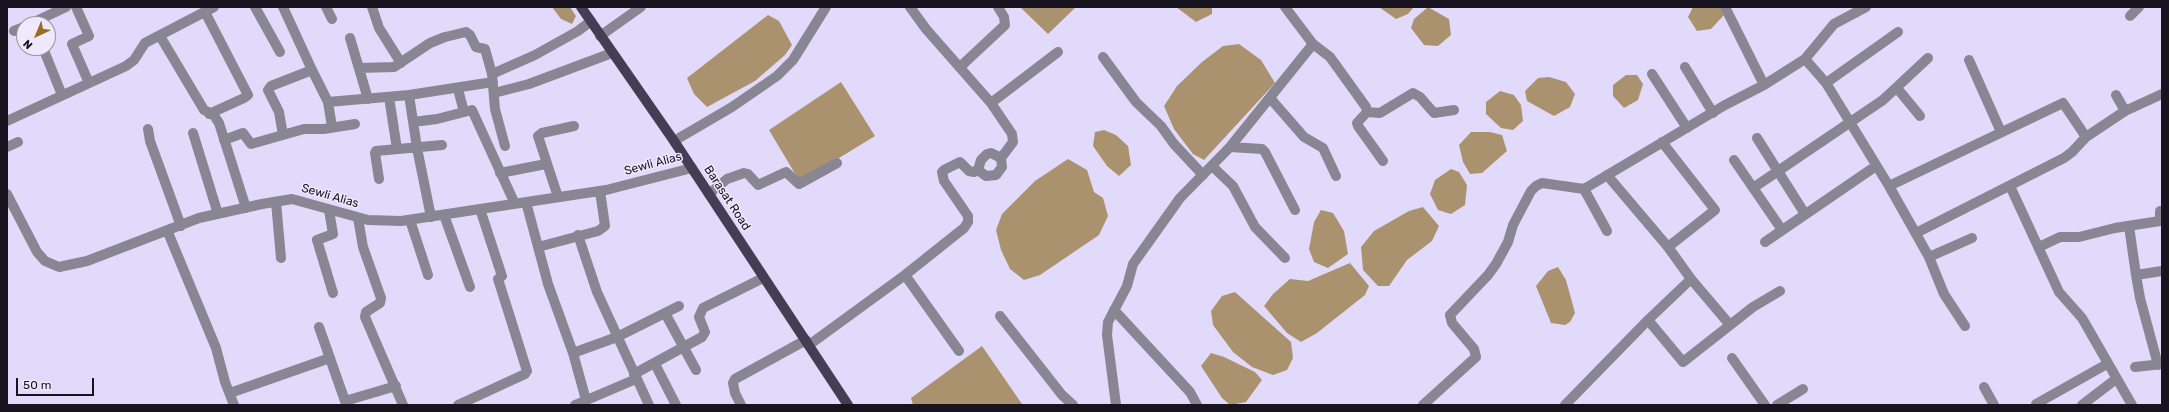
<!DOCTYPE html>
<style>
body{margin:0}
#map{position:relative;width:2169px;height:412px;overflow:hidden;background:#e2dafa;font-family:Rubik,sans-serif}
canvas{display:block}
.frame{position:absolute;inset:0;border:8px solid #17131f;pointer-events:none}
.north{position:absolute;left:16px;top:16px;width:40px;height:40px;box-sizing:border-box;background:#eee9fd;border:1px solid #9893a4;border-radius:50%;rotate:224deg;font-size:11px;font-weight:700;line-height:16px;text-align:center;color:#17131f}
.north::after{content:'';display:block;margin:auto;width:14px;height:18px;background:#9b6d1e;clip-path:polygon(50% 0,100% 100%,50% 72%,0 100%)}
.scale{position:absolute;left:16px;top:378px;width:78px;height:18px;box-sizing:border-box;border:2px solid #17131f;border-top:0;padding-left:5px;font-size:12px;line-height:14px;white-space:nowrap;color:#17131f;-webkit-text-stroke:3px #eee9fd;paint-order:stroke}
</style>
<div id="map">
<canvas width="2169" height="412"></canvas>
<div class="frame"></div>
<div class="north">N</div>
<div class="scale">50 m</div>
</div>
<script>
const ctx = document.querySelector('canvas').getContext('2d');
ctx.lineJoin = 'round';
function fillPath(path, color) {
  ctx.fillStyle = color;
  ctx.fill(path, 'evenodd');
}
function shape(rows) {
  const path = new Path2D();
  for (const r of rows) {
    path.moveTo(r[0], r[1]);
    for (let i = 2; i < r.length; i += 2) path.lineTo(r[i], r[i + 1]);
  }
  return path;
}
function strokePath(path, color, width, dash) {
  ctx.strokeStyle = color;
  ctx.lineWidth = width;
  ctx.lineCap = dash ? 'butt' : 'round';
  ctx.setLineDash(dash || []);
  ctx.stroke(path);
}
function write(font, color, halo, rows, align = 'center') {
  ctx.font = font + ' Rubik,sans-serif';
  ctx.lineWidth = 3;
  ctx.setLineDash([]);
  ctx.textBaseline = 'middle';
  ctx.strokeStyle = halo;
  ctx.fillStyle = color;
  for (const [text, x, y, turn = 0] of rows) {
    ctx.save();
    ctx.translate(x, y);
    ctx.rotate((+turn || 0) * Math.PI / 180);
    ctx.textAlign = isNaN(turn) ? turn : align;
    if (halo) ctx.strokeText(text, 0, 0);
    ctx.fillText(text, 0, 0);
    ctx.restore();
  }
}
fillPath(shape([
 [552,7,570,7,576,16,572,24,561,19],
 [1020,7,1076,7,1048,34],
 [1176,7,1212,7,1212,14,1196,22],
 [1379,7,1414,7,1408,14,1396,19],
 [1428,7,1449,19,1451,35,1438,46,1424,45,1411,28,1414,19],
 [1693,7,1721,7,1724,15,1711,29,1697,31,1688,17],
 [768,15,779,21,792,45,785,55,755,81,707,107,694,94,687,78],
 [1239,44,1261,60,1275,83,1204,160,1193,154,1174,129,1164,106,1177,86,1202,62,1223,46],
 [1626,75,1637,75,1643,84,1638,100,1624,108,1613,96,1613,85],
 [1549,77,1566,82,1575,94,1570,107,1554,116,1527,101,1525,91,1538,78],
 [841,82,875,136,800,182,769,130],
 [1500,91,1514,95,1521,105,1523,121,1513,130,1501,128,1486,114,1486,102],
 [1104,130,1116,135,1128,146,1131,165,1119,176,1107,166,1093,146,1095,132],
 [1471,132,1490,132,1502,135,1507,151,1482,173,1470,174,1463,162,1459,145],
 [1068,159,1087,170,1094,192,1103,198,1108,216,1099,235,1040,275,1024,280,1010,269,1001,250,996,230,1002,214,1035,181],
 [1451,169,1459,172,1467,185,1465,205,1451,214,1438,210,1430,194,1435,180],
 [1423,207,1439,226,1432,241,1407,260,1389,286,1378,286,1363,270,1361,247,1374,231,1409,211],
 [1321,210,1333,213,1344,231,1348,254,1328,268,1314,262,1309,249,1314,222],
 [1350,263,1369,286,1365,295,1317,333,1301,342,1287,333,1264,306,1273,294,1290,279,1308,281],
 [1558,267,1566,280,1575,313,1570,322,1565,325,1551,323,1536,286,1548,271],
 [1235,292,1291,342,1293,358,1287,370,1273,375,1252,367,1233,352,1213,325,1211,311,1222,296],
 [982,346,1022,404,913,405,911,398],
 [1211,353,1224,357,1255,372,1262,380,1246,402,1230,405,1222,398,1201,366]
]), '#ab926f');
strokePath(shape([
 [76,7,89,36,72,44,89,83],
 [255,7,280,52],
 [283,7,312,70],
 [326,7,332,19],
 [372,7,379,28,401,63],
 [910,7,926,29,991,103,1012,134,1013,142,1001,158,1002,167,996,175,986,176,978,170],
 [1285,7,1313,44,1330,57,1366,107,1367,112,1357,123,1358,126,1383,161],
 [1726,9,1764,85],
 [205,12,248,95,244,98,209,114],
 [2130,16,2139,7],
 [30,24,66,7],
 [14,31,24,27],
 [160,36,204,110,213,114,219,123,246,208],
 [600,36,641,7],
 [350,38,368,99],
 [43,48,62,95],
 [1103,57,1136,102,1161,126,1174,144,1203,175],
 [1805,59,1826,83,1889,186,1929,257,1944,294,1965,326],
 [1969,60,2001,132],
 [960,67,1005,25,1004,17,998,7],
 [1685,67,1713,113],
 [359,68,394,67,430,43,445,37,466,32,470,35,476,47,485,49,492,74],
 [1652,74,1687,128],
 [1826,83,1898,32],
 [1897,88,1920,116],
 [458,89,464,112],
 [494,93,529,84,612,53],
 [409,95,417,148,431,217],
 [2116,95,2125,111,2162,94],
 [389,97,397,149],
 [1270,98,1304,137,1323,148,1336,176],
 [328,102,332,127],
 [991,103,1058,52],
 [1367,112,1380,113,1413,93,1420,97,1434,113,1454,110],
 [7,121,126,66,134,60,145,43,214,7],
 [413,122,437,119,472,110,515,204],
 [148,129,150,141,181,226],
 [193,133,218,214],
 [283,135,279,112,268,90,271,86,312,70,328,102,409,95,493,82],
 [1757,138,1805,214],
 [224,140,243,133,251,144,304,129,324,129,355,124],
 [674,141,732,107,777,76,793,60,826,7],
 [505,146,495,109,492,74,535,55,578,31,591,21],
 [7,147,18,142],
 [1230,147,1262,149,1265,152,1295,210],
 [1734,160,1782,230],
 [1212,166,1233,186,1255,227,1285,258],
 [500,173,546,164],
 [1607,175,1668,247],
 [379,179,375,153,376,151,442,145],
 [1889,186,2063,103,2086,137],
 [2010,186,2059,292,2082,318,2132,405],
 [1753,188,1883,100,1928,58],
 [1584,189,1725,105,1764,85,1805,59,1834,24,1866,7],
 [7,194,37,252,45,261,59,267,87,261,199,218,262,204,292,199,368,220,401,221,606,190,692,168],
 [709,194,727,179,744,173,748,174,758,185,786,172,799,184,837,163],
 [558,197,538,136,542,133,574,126],
 [276,202,281,258],
 [526,202,548,284,573,353,617,337,679,306],
 [329,210,333,234,317,240,333,293],
 [444,215,470,287],
 [358,218,363,247,381,298,380,303,366,312,365,317,403,405],
 [410,220,428,275],
 [2129,226,2136,275],
 [167,230,216,348,225,382,234,405],
 [1916,233,2064,158,2072,152,2086,137,2125,111],
 [578,235,597,292,649,405],
 [1765,242,1876,166],
 [538,247,598,231,605,226,600,191],
 [2039,247,2060,237,2079,237,2115,228,2160,221,2160,211,2162,211],
 [1929,257,1972,238],
 [905,275,959,351],
 [1691,279,1730,325],
 [1114,310,1190,392,1197,405],
 [665,313,696,370],
 [1000,316,1062,395,1073,405],
 [1648,320,1683,362,1753,307,1780,291],
 [319,327,345,401,396,386],
 [809,345,905,275,964,228,968,222,968,216,944,181,942,172,944,170,960,162,969,171,974,172,978,170,981,160,987,154,991,153,1001,158],
 [573,353,586,400],
 [1732,358,1765,405],
 [655,364,676,405],
 [2158,365,2140,298,2136,275,2162,271],
 [2135,367,2162,364],
 [634,374,702,337,705,332,699,317,703,308,763,278],
 [1984,387,1994,405],
 [230,393,330,358],
 [2036,404,2107,364],
 [458,405,525,374,527,371,498,279,502,276,480,209],
 [575,405,636,379],
 [741,405,735,393,733,383,735,379,806,340],
 [1116,405,1107,335,1108,322,1127,286,1133,264,1180,198,1230,147,1313,44],
 [1423,405,1476,357,1474,349,1452,323,1450,315,1488,275,1496,264,1508,242,1513,225,1531,191,1536,186,1542,183,1584,189,1607,231],
 [1565,405,1648,320,1691,279,1668,247,1715,210,1662,142],
 [1777,405,1803,389],
 [2082,405,2116,379]
]), '#898693', 10);
strokePath(shape([
 [581,7,674,141,848,405]
]), '#443e54', 10);
write('12px', '#17131f', '#eee9fd', [
 ["Sewli Alias",653,164,-15],
 ["Sewli Alias",330,196,16],
 ["Barasat Road",727,198,57]
]);
</script>
